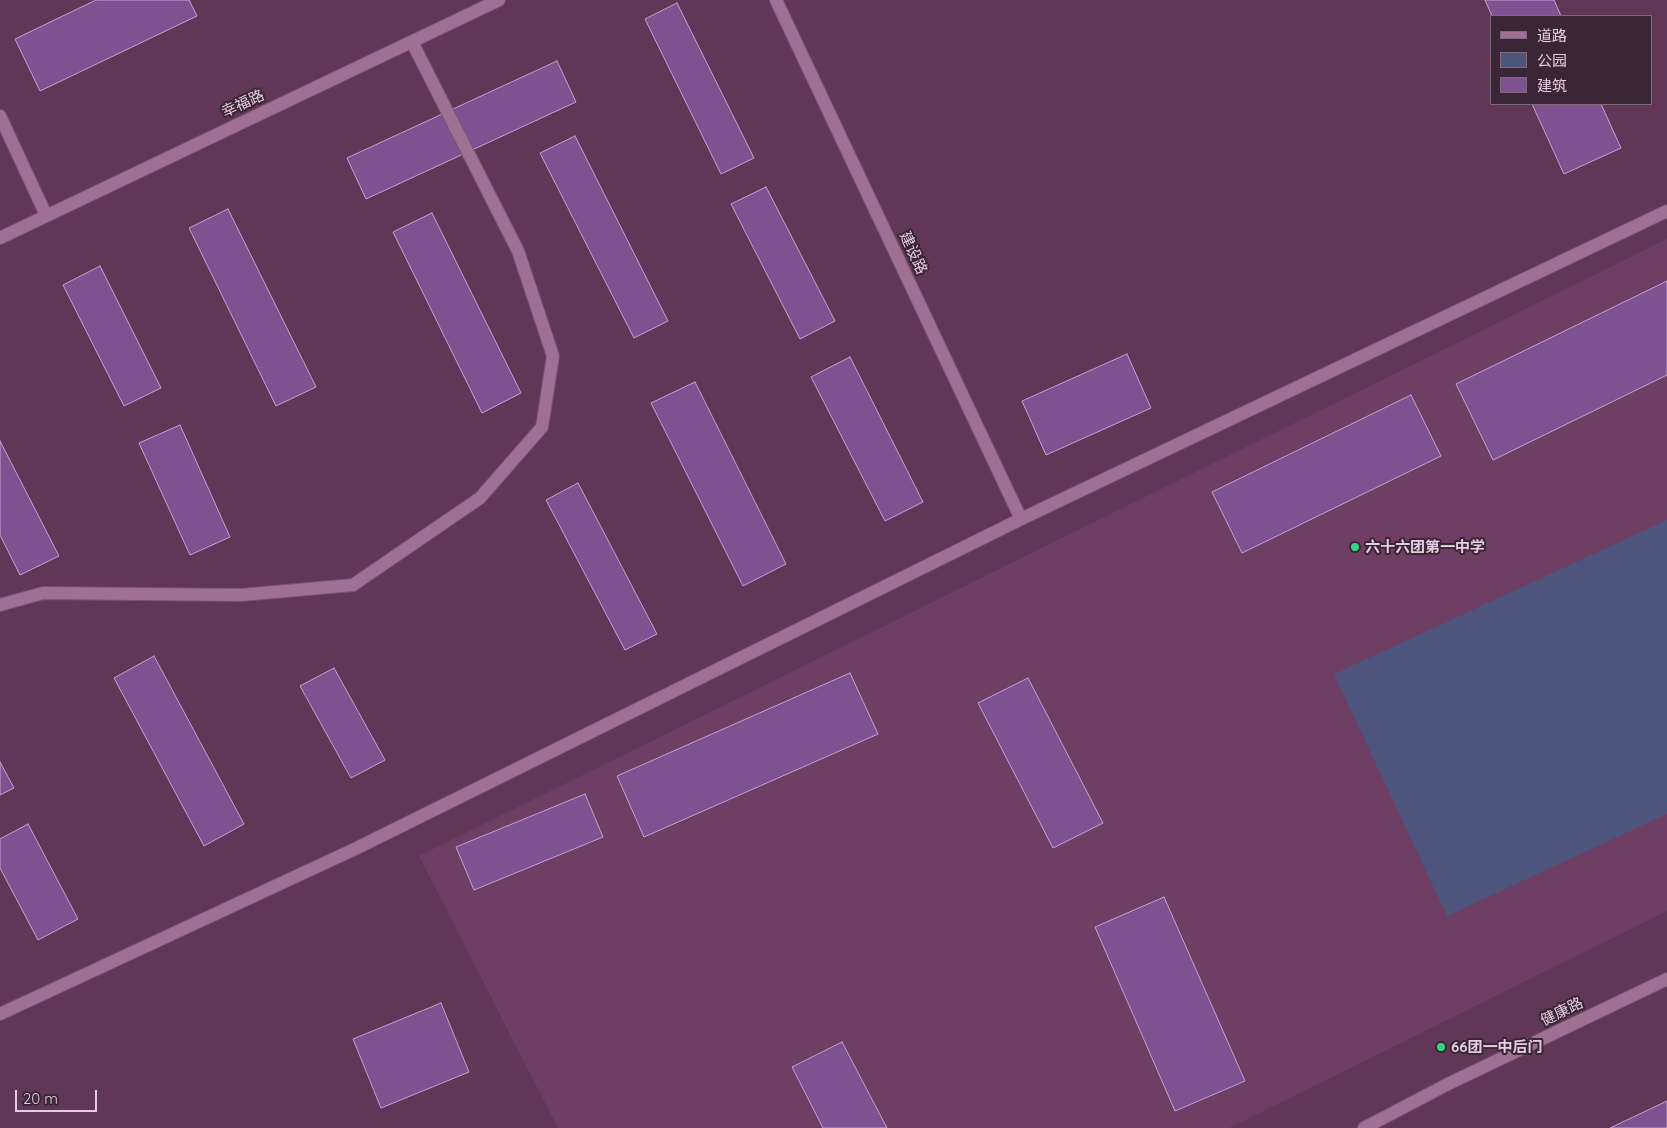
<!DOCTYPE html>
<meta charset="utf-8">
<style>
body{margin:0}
#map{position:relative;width:1667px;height:1128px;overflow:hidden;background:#613758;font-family:Quicksand,"Noto Sans SC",sans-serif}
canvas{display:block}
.legend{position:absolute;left:1490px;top:15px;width:162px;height:90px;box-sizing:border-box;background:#3a2635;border:1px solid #7f6879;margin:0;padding:6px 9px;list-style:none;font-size:15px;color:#e6ccdf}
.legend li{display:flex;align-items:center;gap:10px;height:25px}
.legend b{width:25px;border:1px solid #7f6879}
.scale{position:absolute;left:15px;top:1090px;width:82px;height:22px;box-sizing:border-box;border:2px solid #e6ccdf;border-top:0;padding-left:6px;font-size:15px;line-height:18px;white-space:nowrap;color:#e6ccdf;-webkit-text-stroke:4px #3a2635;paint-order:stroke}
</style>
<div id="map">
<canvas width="1667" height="1128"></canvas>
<ul class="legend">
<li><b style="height:6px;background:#9f7094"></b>道路</li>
<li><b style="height:14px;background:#4d557d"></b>公园</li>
<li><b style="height:14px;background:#7e5191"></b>建筑</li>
</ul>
<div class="scale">20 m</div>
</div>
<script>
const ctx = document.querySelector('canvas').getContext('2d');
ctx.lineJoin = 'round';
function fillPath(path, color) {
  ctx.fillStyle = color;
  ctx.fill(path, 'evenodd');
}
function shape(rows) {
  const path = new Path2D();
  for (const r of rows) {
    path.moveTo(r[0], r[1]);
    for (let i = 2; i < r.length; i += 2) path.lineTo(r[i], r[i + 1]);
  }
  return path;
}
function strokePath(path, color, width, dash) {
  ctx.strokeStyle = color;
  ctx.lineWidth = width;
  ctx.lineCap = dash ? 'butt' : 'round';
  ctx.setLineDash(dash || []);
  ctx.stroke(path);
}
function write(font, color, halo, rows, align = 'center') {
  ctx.font = font + ' Quicksand,"Noto Sans SC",sans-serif';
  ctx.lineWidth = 4;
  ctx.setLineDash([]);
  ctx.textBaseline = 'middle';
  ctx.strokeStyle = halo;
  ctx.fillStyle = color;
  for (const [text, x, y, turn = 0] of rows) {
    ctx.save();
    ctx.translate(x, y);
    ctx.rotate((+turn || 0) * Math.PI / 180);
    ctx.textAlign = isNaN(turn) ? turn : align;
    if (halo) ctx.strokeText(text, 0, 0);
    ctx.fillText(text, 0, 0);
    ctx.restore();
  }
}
fillPath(shape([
 [1667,239,1667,911,1229,1128,558,1128,419,856]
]), '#6f3e64');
fillPath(shape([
 [1667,520,1667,814,1447,916,1334,674]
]), '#4d557d');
const building = shape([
 [96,0,189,0,197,16,40,91,15,39,96,0],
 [1485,0,1554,0,1561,16,1492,16,1485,0],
 [677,3,754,158,721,174,645,19,677,3],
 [557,61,576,102,366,199,347,158,557,61],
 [1532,104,1601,104,1621,148,1564,174,1532,104],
 [575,136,668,321,634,338,540,153,575,136],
 [766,187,835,321,800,339,731,204,766,187],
 [228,209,316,387,276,406,189,228,228,209],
 [432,213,521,393,482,413,393,232,432,213],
 [100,266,161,388,124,406,63,285,100,266],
 [1667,281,1667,375,1493,460,1456,384,1667,281],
 [1127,354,1151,408,1046,455,1022,401,1127,354],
 [850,357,923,502,885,521,811,377,850,357],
 [695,382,786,564,743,586,651,403,695,382],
 [1411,395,1441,456,1242,553,1212,492,1411,395],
 [180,425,230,537,190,555,139,443,180,425],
 [0,441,59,556,20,575,0,535,0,441],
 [578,483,657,634,625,650,546,500,578,483],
 [154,656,244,824,204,846,114,678,154,656],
 [334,668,385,760,351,778,300,686,334,668],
 [850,673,878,734,644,837,617,776,850,673],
 [1028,678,1103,823,1053,848,978,703,1028,678],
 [0,762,14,788,0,795,0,762],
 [585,794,603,837,474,890,456,847,585,794],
 [28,824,78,919,38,940,0,868,0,839,28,824],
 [1164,897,1245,1081,1175,1111,1095,927,1164,897],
 [441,1003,469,1072,381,1108,353,1039,441,1003],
 [842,1042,887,1128,823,1128,792,1067,842,1042],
 [1667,1101,1667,1128,1610,1128,1667,1101]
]);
fillPath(building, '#7e5191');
strokePath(building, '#c4a3d3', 1);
const minor = shape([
 [776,0,1021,519],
 [0,116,46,215],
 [0,238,499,0],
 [0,605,43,593,241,595,353,585,480,498,542,427,553,356,518,251,412,42],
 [0,1014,357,848,1021,519,1667,211]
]);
const secondary = shape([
 [1364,1128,1448,1084,1667,979]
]);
strokePath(minor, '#785571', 14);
strokePath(secondary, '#785571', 14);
strokePath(minor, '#9f7094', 12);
strokePath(secondary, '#9f7094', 12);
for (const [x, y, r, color] of [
 [1355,547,5,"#2ed883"],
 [1441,1047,5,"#2ed883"]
]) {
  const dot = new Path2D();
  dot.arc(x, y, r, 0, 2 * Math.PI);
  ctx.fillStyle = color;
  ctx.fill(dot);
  strokePath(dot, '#3a2635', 2);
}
write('15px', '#e6ccdf', '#3a2635', [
 ["幸福路",243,104,-25],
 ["建设路",913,253,65],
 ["健康路",1562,1012,-26]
]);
write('bold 15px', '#e6ccdf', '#3a2635', [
 ["六十六团第一中学",1365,547],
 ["66团一中后门",1451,1047]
], 'left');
</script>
